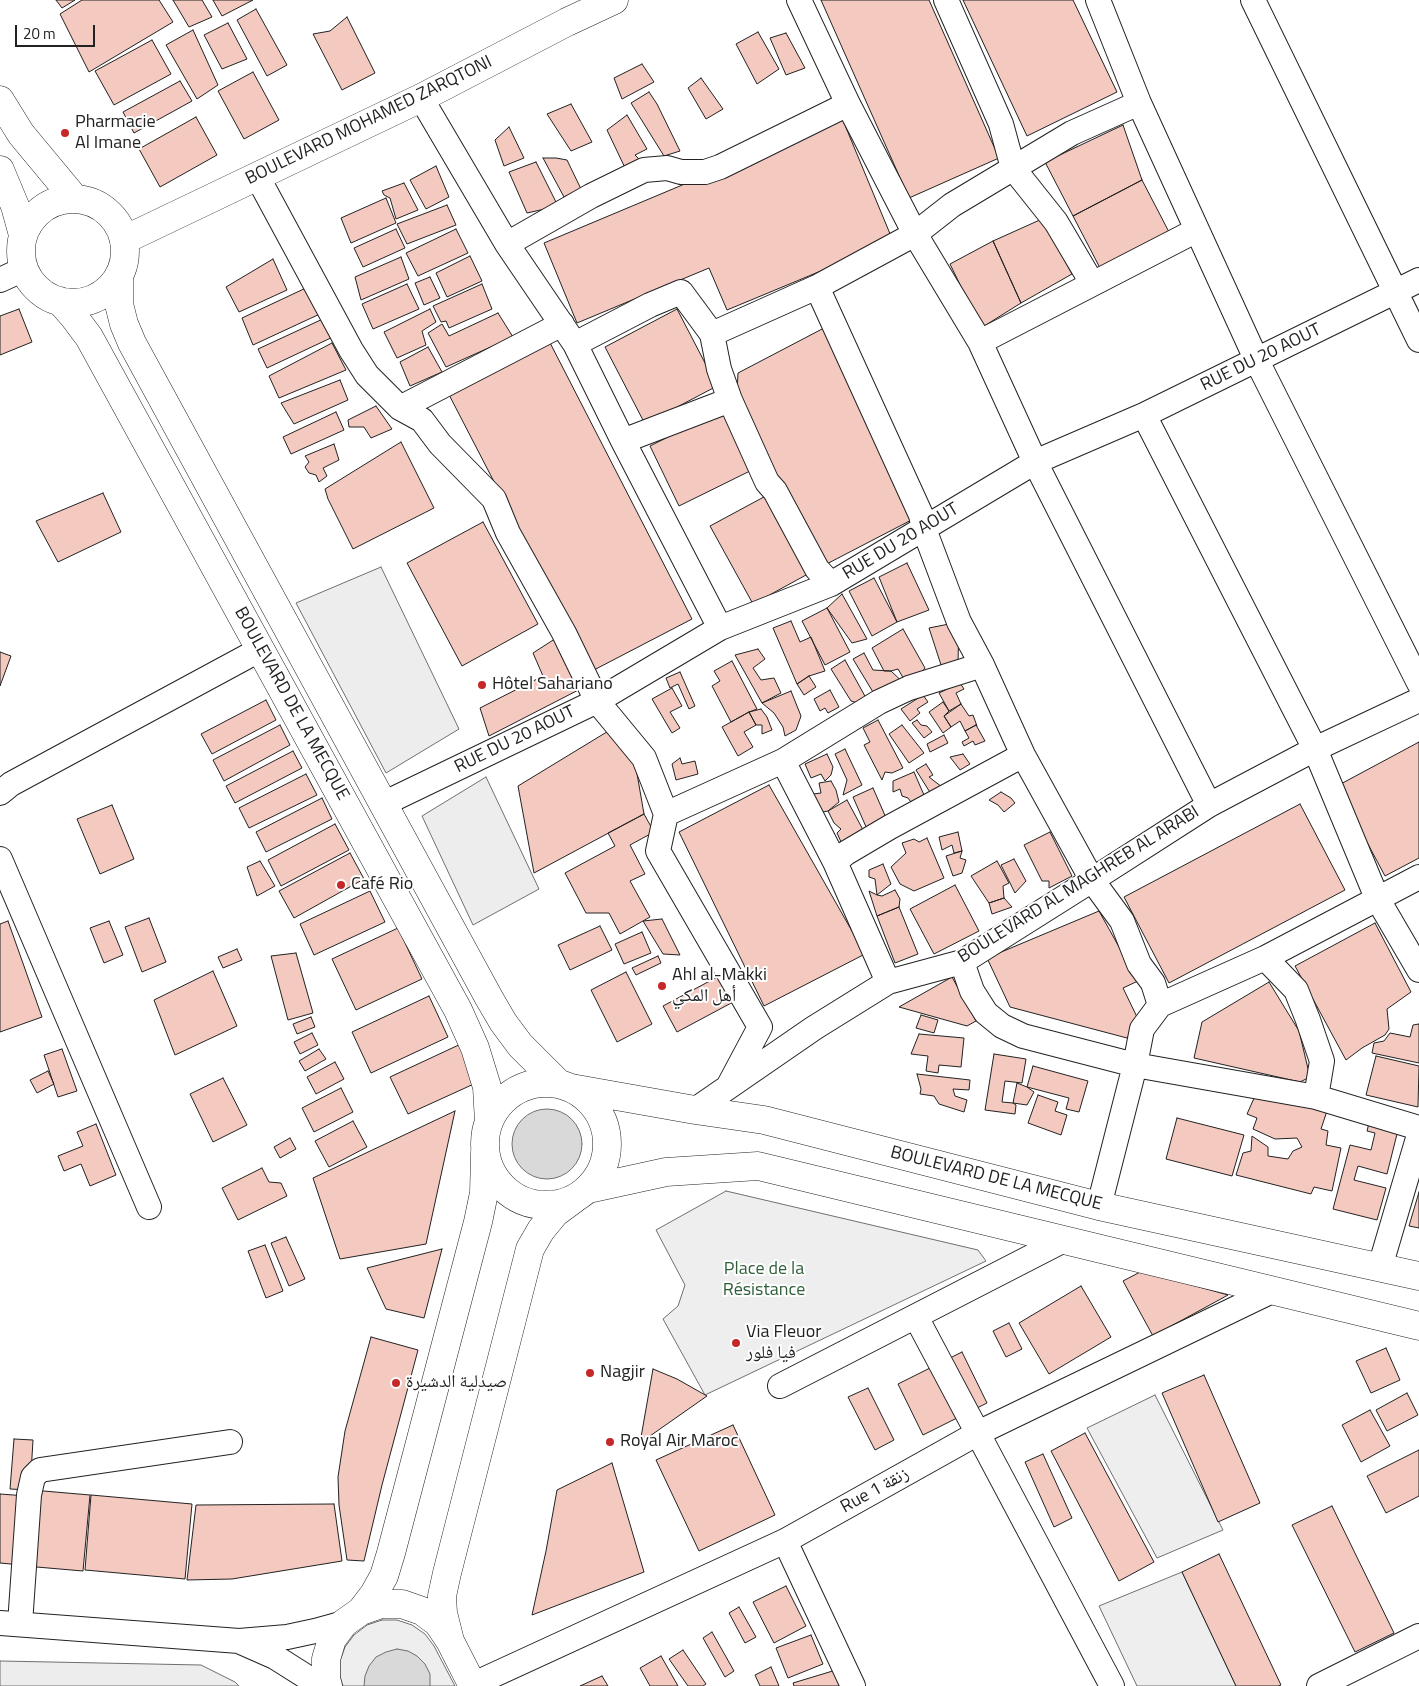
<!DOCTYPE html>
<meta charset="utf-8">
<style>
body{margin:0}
#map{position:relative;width:1419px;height:1686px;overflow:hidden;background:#fff;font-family:"Titillium Web",sans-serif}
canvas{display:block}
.scale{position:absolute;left:15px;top:25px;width:80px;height:22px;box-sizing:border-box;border:2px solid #222;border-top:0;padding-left:6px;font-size:15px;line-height:18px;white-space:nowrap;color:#222;-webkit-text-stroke:4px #fff;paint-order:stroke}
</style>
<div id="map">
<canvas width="1419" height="1686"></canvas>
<div class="scale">20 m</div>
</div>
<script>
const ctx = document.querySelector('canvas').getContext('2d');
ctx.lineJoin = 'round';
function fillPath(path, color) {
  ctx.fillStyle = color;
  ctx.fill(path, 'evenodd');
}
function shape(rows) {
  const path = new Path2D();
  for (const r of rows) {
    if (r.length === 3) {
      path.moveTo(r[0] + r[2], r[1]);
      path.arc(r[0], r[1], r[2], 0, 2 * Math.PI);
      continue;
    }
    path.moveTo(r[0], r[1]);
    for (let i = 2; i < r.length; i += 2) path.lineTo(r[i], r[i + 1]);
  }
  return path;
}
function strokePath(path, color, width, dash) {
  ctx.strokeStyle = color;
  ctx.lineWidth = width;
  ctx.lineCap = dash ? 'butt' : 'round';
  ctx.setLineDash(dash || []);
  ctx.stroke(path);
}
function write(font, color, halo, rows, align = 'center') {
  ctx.font = font + ' "Titillium Web","Noto Naskh Arabic",sans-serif';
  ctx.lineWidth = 4;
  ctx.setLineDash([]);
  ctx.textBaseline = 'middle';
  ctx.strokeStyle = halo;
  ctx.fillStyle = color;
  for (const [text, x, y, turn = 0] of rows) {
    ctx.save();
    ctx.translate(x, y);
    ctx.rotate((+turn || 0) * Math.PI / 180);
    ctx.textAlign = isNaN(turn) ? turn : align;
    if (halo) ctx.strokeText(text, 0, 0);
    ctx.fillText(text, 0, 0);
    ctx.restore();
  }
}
const green = shape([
 [726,1191,978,1250,986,1261,705,1395,663,1319,678,1306,685,1285,656,1230,726,1191],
 [1155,1395,1223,1530,1157,1558,1087,1428,1155,1395],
 [1182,1572,1236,1686,1137,1686,1099,1606,1182,1572],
 [382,1620,397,1620,412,1625,425,1634,434,1646,455,1686,343,1686,340,1676,340,1661,345,1647,354,1635,367,1625,382,1620]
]);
fillPath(green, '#eee');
strokePath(green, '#6f6f6f', 1);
const parking = shape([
 [381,567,459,729,386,773,296,603,381,567],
 [486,777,539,889,473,925,422,816,486,777],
 [0,1661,201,1665,235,1682,239,1686,0,1686,0,1661]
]);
fillPath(parking, '#ededed');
strokePath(parking, '#6f6f6f', 1);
const water = shape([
 [547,1144,35],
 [397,1649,408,1651,417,1656,425,1664,430,1674,430,1686,364,1686,365,1676,369,1666,376,1657,386,1652,397,1649]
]);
fillPath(water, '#d9d9d9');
strokePath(water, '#6f6f6f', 1);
const building = shape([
 [56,0,75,0,62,8,56,0],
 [82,0,159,0,173,22,89,72,60,14,82,0],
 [173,0,202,0,212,17,189,27,173,0],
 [213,0,253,0,222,16,213,0],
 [821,0,929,0,999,158,909,198,821,0],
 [963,0,1073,0,1117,92,1027,136,963,0],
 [256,9,287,65,267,76,237,20,256,9],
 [347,17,375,73,342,90,313,34,330,31,347,17],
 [228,23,247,59,222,69,204,35,228,23],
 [193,30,218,85,197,99,166,45,193,30],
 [758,32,779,69,757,84,736,44,758,32],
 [786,33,805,68,786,75,770,38,786,33],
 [152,40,171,74,114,105,95,71,152,40],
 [642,64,654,82,622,99,614,78,642,64],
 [253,72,279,120,244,139,218,91,253,72],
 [701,78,723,109,706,119,688,88,701,78],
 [180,81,192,101,134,133,123,112,180,81],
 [649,92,657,104,680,151,664,156,631,103,649,92],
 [571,104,592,142,571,151,547,114,571,104],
 [627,115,647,149,635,155,643,163,627,172,607,130,627,115],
 [196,117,217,155,160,187,139,149,196,117],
 [842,118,893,241,727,310,709,268,577,323,544,243,842,118],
 [1123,125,1142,180,1073,216,1045,162,1123,125],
 [509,127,524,158,504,166,495,140,509,127],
 [543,158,556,158,567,160,581,189,564,197,543,158],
 [536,162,558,206,527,213,509,172,536,162],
 [436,166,449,197,426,209,410,180,436,166],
 [1142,180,1169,232,1100,268,1073,216,1142,180],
 [404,183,418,210,396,219,390,198,384,195,382,191,404,183],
 [386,198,396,223,351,243,341,218,386,198],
 [447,205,456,225,407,244,397,224,447,205],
 [1042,219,1072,274,1021,303,993,241,1042,219],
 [396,229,405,248,363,267,354,248,396,229],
 [456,229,468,253,418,276,406,253,456,229],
 [993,241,1021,303,981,328,950,264,993,241],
 [470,256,482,281,447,297,436,273,470,256],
 [401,257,409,279,361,300,355,277,401,257],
 [273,259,287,290,239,312,226,287,273,259],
 [430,277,440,298,424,305,415,283,430,277],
 [407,284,419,309,373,329,362,304,407,284],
 [482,284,492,309,449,328,446,321,441,322,433,306,482,284],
 [308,287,322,313,253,345,242,318,308,287],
 [19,309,32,342,0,355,0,316,19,309],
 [430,309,436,322,422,331,426,345,397,358,384,332,430,309],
 [677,309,717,386,645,424,605,347,677,309],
 [498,313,513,337,446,367,428,333,442,324,449,336,498,313],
 [325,318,335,336,267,368,258,349,325,318],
 [824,328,921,515,817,569,736,413,738,373,824,328],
 [546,335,692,619,592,671,445,387,546,335],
 [332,343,346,370,279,398,269,376,332,343],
 [428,347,442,372,410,386,400,362,428,347],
 [340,380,348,400,294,424,281,403,340,380],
 [376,406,392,429,371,438,364,427,349,427,348,420,376,406],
 [722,410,752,470,679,506,650,446,722,410],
 [336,412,344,430,291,454,283,437,336,412],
 [401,442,434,508,353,549,328,499,325,489,401,442],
 [334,444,339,460,323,468,327,476,319,482,316,475,309,473,305,467,309,462,305,456,334,444],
 [775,491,817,569,753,604,710,526,775,491],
 [103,493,121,532,58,562,36,521,103,493],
 [483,522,538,624,462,666,407,563,483,522],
 [907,563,929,610,897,622,879,577,907,563],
 [874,578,897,622,872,636,849,591,874,578],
 [842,594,867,639,852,643,827,608,842,594],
 [827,608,850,652,825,665,802,621,827,608],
 [791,621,800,642,811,637,825,671,809,676,797,684,773,628,791,621],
 [959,622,958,663,942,668,929,628,959,622],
 [903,629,925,668,909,688,898,669,891,671,884,671,872,648,903,629],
 [564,633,590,684,489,736,480,708,543,676,533,653,564,633],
 [758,649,765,659,753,668,761,680,774,678,781,693,762,703,735,655,758,649],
 [0,652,11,656,0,686,0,652],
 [864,653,873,670,891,671,909,688,879,702,853,659,864,653],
 [845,660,871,707,851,701,831,669,845,660],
 [732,661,757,709,749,712,731,722,712,686,720,681,714,671,732,661],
 [680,672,695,706,689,709,678,684,670,688,666,678,680,672],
 [809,676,816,687,804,695,797,684,809,676],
 [960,683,964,689,956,693,961,704,949,711,939,693,960,683],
 [672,688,682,706,670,712,680,728,672,733,652,699,672,688],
 [830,690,839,707,828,713,825,708,820,711,814,699,830,690],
 [791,691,801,716,796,730,785,736,783,727,774,713,762,703,791,691],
 [923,695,928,702,917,709,920,713,910,721,901,709,923,695],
 [266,700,276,720,212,754,201,734,266,700],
 [943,702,949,711,944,716,951,727,943,733,929,712,943,702],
 [961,704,969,716,973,715,977,726,976,725,965,731,960,721,951,727,944,716,961,704],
 [761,709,767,717,772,730,762,734,762,725,756,725,749,712,761,709],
 [749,712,756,725,744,732,753,747,738,756,722,727,749,712],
 [878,720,903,768,892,773,885,772,882,780,864,745,870,742,863,728,878,720],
 [917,720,921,725,927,726,932,732,924,738,912,723,917,720],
 [280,725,290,745,224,781,213,760,280,725],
 [902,725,924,753,909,763,889,734,902,725],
 [976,725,985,741,975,745,973,741,964,746,962,742,969,738,965,731,976,725],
 [615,727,635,762,644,814,534,873,518,786,615,727],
 [944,735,948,743,930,752,927,744,944,735],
 [1419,742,1419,858,1385,876,1337,786,1419,742],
 [845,749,862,785,843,795,847,780,835,754,845,749],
 [293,751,302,768,235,803,226,786,293,751],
 [827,754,833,767,831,775,825,781,821,774,811,778,805,764,827,754],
 [963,754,970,764,960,770,950,757,963,754],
 [680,758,682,764,695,761,698,774,676,780,672,764,680,758],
 [926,764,933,775,929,777,942,787,931,794,916,770,926,764],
 [914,772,924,795,916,809,908,798,902,796,900,789,893,792,893,781,914,772],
 [306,774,317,795,249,828,239,808,306,774],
 [831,781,836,790,839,802,828,811,823,812,813,794,821,793,819,783,831,781],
 [769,785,865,954,764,1006,679,832,769,785],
 [873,788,890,827,870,836,853,797,873,788],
 [1001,792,1011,798,1015,803,1004,812,998,805,989,800,1001,792],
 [322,798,332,819,266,852,256,832,322,798],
 [847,800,869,841,846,853,837,833,841,829,834,823,828,811,847,800],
 [1300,804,1345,890,1169,983,1124,897,1300,804],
 [112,805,134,859,100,874,77,819,112,805],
 [644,814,654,832,630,845,645,874,630,881,650,917,620,934,609,913,586,913,565,873,615,846,608,833,644,814],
 [335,824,349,850,281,886,268,860,335,824],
 [958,832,962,851,954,853,952,845,942,850,939,837,958,832],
 [1050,832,1072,876,1049,888,1049,881,1042,881,1024,845,1050,832],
 [927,838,944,878,914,891,900,884,891,867,906,853,902,843,914,839,919,842,927,838],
 [962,851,960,858,966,860,962,873,953,876,946,856,962,851],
 [350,853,364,879,294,918,279,891,350,853],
 [1014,859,1026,881,1015,893,1001,865,1014,859],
 [260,861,275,886,257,896,247,867,260,861],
 [997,861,1009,883,1003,886,1004,898,989,903,971,876,997,861],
 [883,864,891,884,877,895,875,879,869,877,869,870,883,864],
 [955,885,979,931,934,954,910,909,955,885],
 [895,890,900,899,899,907,877,916,869,891,877,895,882,896,895,890],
 [370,891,385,922,314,955,300,924,370,891],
 [1004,898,1012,907,992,914,989,903,1004,898],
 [899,907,918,954,895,963,877,916,899,907],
 [1099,911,1138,981,1123,988,1138,1019,1127,1038,1010,1007,987,958,1099,911],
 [149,918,166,962,142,972,125,927,149,918],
 [662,919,680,955,663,954,643,921,662,919],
 [8,921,42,1017,0,1032,0,924,8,921],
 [109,921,123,955,104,963,90,928,109,921],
 [1375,923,1411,992,1387,1009,1389,1029,1385,1035,1362,1048,1346,1060,1295,966,1375,923],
 [600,926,612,950,570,970,558,945,600,926],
 [398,928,422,979,356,1010,332,959,398,928],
 [642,932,651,953,624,964,615,944,642,932],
 [237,949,242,960,223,968,218,957,237,949],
 [296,953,313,1013,288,1020,271,956,296,953],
 [658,956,661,963,636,975,632,968,658,956],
 [213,971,237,1026,175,1055,154,1000,213,971],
 [626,972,652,1024,617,1042,591,990,626,972],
 [721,975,735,1001,677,1032,663,1006,721,975],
 [952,977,976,1021,967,1026,899,1007,952,977],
 [1269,982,1299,1031,1310,1077,1300,1082,1194,1058,1202,1022,1269,982],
 [429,996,448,1037,371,1073,352,1032,429,996],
 [921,1015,938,1020,934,1033,916,1028,921,1015],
 [311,1017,315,1027,297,1034,293,1024,311,1017],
 [1419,1024,1419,1063,1372,1053,1374,1043,1384,1041,1390,1033,1410,1037,1413,1025,1419,1024],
 [312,1033,318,1045,300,1054,294,1042,312,1033],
 [919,1034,964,1038,961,1067,939,1065,938,1073,926,1071,928,1056,911,1054,919,1034],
 [463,1043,476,1083,408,1114,390,1077,463,1043],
 [62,1049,77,1091,58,1097,44,1055,62,1049],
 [319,1049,326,1059,305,1071,299,1061,319,1049],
 [994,1054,1026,1059,1022,1083,1005,1081,1002,1102,1013,1103,1016,1105,1015,1114,985,1110,994,1054],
 [1376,1056,1419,1066,1418,1107,1366,1095,1376,1056],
 [335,1062,344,1079,316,1094,307,1077,335,1062],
 [1033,1066,1088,1081,1079,1112,1066,1109,1069,1098,1027,1087,1033,1066],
 [48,1071,54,1084,37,1093,30,1080,48,1071],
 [917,1074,970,1080,969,1090,953,1089,955,1096,967,1100,964,1112,939,1104,934,1096,920,1094,921,1089,917,1074],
 [223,1078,247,1125,213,1142,190,1094,223,1078],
 [1017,1083,1027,1087,1034,1092,1027,1105,1013,1103,1017,1083],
 [341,1088,353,1112,314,1132,302,1108,341,1088],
 [1038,1095,1058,1102,1055,1111,1067,1115,1061,1135,1028,1123,1038,1095],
 [1255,1096,1327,1111,1321,1129,1328,1131,1326,1145,1341,1148,1332,1191,1314,1187,1311,1194,1236,1175,1243,1153,1251,1151,1252,1136,1268,1147,1268,1156,1288,1159,1293,1151,1302,1147,1297,1138,1275,1139,1253,1129,1257,1118,1247,1114,1255,1096],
 [455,1111,426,1244,340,1259,313,1178,455,1111],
 [1177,1118,1244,1135,1232,1176,1166,1159,1177,1118],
 [353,1121,367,1147,329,1167,315,1141,353,1121],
 [1369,1123,1398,1130,1387,1174,1358,1166,1354,1180,1386,1188,1377,1220,1333,1209,1350,1145,1371,1150,1375,1133,1367,1131,1369,1123],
 [96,1124,116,1175,90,1186,81,1164,64,1171,58,1156,83,1146,77,1132,96,1124],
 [290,1138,296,1149,280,1158,274,1147,290,1138],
 [262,1168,269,1182,281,1183,287,1196,238,1220,222,1188,262,1168],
 [1419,1192,1419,1228,1409,1226,1419,1192],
 [286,1237,305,1279,289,1286,271,1243,286,1237],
 [265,1245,283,1291,266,1298,248,1251,265,1245],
 [442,1249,424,1318,386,1309,367,1268,442,1249],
 [1142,1271,1228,1295,1153,1336,1123,1281,1142,1271],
 [1081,1286,1111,1337,1049,1374,1019,1323,1081,1286],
 [1009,1323,1022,1349,1006,1357,993,1331,1009,1323],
 [371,1337,418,1350,382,1485,364,1561,347,1560,339,1505,338,1477,345,1431,371,1337],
 [1386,1348,1400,1380,1371,1393,1356,1361,1386,1348],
 [962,1352,987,1403,923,1435,898,1384,962,1352],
 [653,1369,677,1379,707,1396,640,1443,653,1369],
 [1204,1375,1260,1503,1218,1522,1162,1393,1204,1375],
 [868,1388,894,1440,875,1450,848,1397,868,1388],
 [1407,1393,1418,1415,1387,1431,1376,1410,1407,1393],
 [1370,1410,1390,1446,1361,1462,1342,1425,1370,1410],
 [733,1425,775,1515,699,1551,656,1460,733,1425],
 [1085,1433,1154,1562,1119,1581,1051,1451,1085,1433],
 [14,1439,33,1440,30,1490,10,1489,14,1439],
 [1419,1450,1419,1496,1386,1513,1367,1476,1419,1450],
 [1043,1454,1072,1518,1054,1527,1025,1462,1043,1454],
 [612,1463,644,1572,532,1615,546,1551,557,1490,612,1463],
 [32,1490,90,1495,83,1571,25,1566,32,1490],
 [0,1494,27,1496,21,1565,0,1563,0,1494],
 [91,1495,192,1504,185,1579,85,1570,91,1495],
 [334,1504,342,1561,232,1579,187,1580,196,1505,334,1504],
 [1332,1506,1394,1633,1355,1652,1292,1525,1332,1506],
 [1219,1554,1281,1685,1278,1686,1236,1686,1182,1572,1219,1554],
 [786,1586,806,1626,774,1643,753,1602,786,1586],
 [739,1607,756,1637,745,1643,729,1613,739,1607],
 [712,1632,734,1671,725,1677,703,1638,712,1632],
 [811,1635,823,1664,788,1678,776,1648,811,1635],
 [683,1650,706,1684,703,1686,688,1686,669,1659,683,1650],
 [661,1656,678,1686,650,1686,640,1668,661,1656],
 [771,1667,779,1686,760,1686,755,1675,771,1667],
 [836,1670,841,1686,794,1686,793,1683,836,1670],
 [602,1676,608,1686,580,1686,602,1676]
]);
fillPath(building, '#f3c9c0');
strokePath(building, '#222', 1);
const street = shape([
 [799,0,848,104,915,234,980,342,1035,462,1209,805],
 [946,0,1001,124,1013,168,1056,222,1092,283],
 [1098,0,1139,103,1257,361,1419,683],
 [1253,0,1419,340],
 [421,98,507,244,575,344,623,441,720,628],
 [257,176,351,350,367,375,400,408,422,420,440,444,494,499,508,533,564,633,597,701,644,758,666,814,658,851,760,1027,728,1087],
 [507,244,591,196,644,170,667,168,681,172,705,172,720,167,848,104],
 [0,280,24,269],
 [817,287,921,515,924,529,959,622,982,665,1023,755,1092,880,1122,921,1139,964,1153,983,1160,1005],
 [712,334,817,287,915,234,952,205,1072,133,1139,103],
 [980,342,1197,230],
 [575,344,650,305,681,292,712,334,719,369,730,400,623,441],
 [730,400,767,482,775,491,817,569,831,584],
 [400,408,562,324],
 [1144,415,1315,749,1377,898,1419,970],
 [783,761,835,862,888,982],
 [0,793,11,784,261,649],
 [383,804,597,701,720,628,831,584,1035,462,1144,415,1419,280],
 [666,814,783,761,879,702,909,688,982,665],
 [0,859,149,1207],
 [835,862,846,853,890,827,1023,755],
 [1265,958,1296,990,1308,1020,1322,1061,1316,1097],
 [962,962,972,991,986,1013,1002,1026,1023,1036,1135,1065,1316,1097,1419,1128],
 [695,1110,814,1028,888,982,962,962,1092,880,1209,805,1315,749,1419,700],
 [1099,1206,1135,1065,1142,1029,1160,1005,1265,958,1419,877],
 [1380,1267,1419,1135],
 [916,1317,1112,1686],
 [780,1386,1064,1240],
 [785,1541,853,1686],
 [0,1623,239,1641,287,1637,315,1631,344,1623],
 [20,1624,29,1495,33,1477,40,1470,230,1442],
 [241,1642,275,1657,305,1676,318,1686],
 [472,1685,785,1541,978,1433,1274,1290],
 [1319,1686,1419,1636]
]);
const secondary = shape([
 [124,240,421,98,567,22,614,0],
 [361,1611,374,1594,384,1576,391,1553,478,1222,484,1193,485,1154],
 [450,1641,443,1613,442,1596,447,1573,530,1249,541,1230,555,1213,574,1199],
 [328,1686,326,1679,326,1659,332,1639,344,1623,361,1611,381,1604,402,1604,422,1611,438,1623,450,1641,473,1686]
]);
const primary = shape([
 [0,100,21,134,75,199],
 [0,170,15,206,23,235],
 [73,251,52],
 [119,275,119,304,124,324,132,343,489,998,503,1022,520,1045,559,1084],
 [60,301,74,317,89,337,458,1010,475,1048,487,1087,489,1122],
 [546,1144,61],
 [571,1088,695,1110,764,1120,1099,1206,1419,1276],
 [588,1189,666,1172,758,1166,1419,1326]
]);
strokePath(street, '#222', 26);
strokePath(secondary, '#222', 29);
strokePath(primary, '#222', 29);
strokePath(street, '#fff', 24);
strokePath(secondary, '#fff', 28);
strokePath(primary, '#fff', 28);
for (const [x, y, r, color] of [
 [65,133,5,"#c62828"],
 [482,685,5,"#c62828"],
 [341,885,5,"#c62828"],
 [662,986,5,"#c62828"],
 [736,1343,5,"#c62828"],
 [590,1373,5,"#c62828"],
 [396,1383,5,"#c62828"],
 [610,1442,5,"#c62828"]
]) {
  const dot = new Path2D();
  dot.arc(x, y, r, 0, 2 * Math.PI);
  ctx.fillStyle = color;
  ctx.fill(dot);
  strokePath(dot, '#fff', 2);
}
write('18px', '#222', '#fff', [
 ["BOULEVARD MOHAMED ZARQTONI",369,121,-26],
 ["RUE DU 20 AOUT",1261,358,-26],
 ["RUE DU 20 AOUT",901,542,-31],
 ["BOULEVARD DE LA MECQUE",291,704,61],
 ["RUE DU 20 AOUT",515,740,-26],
 ["BOULEVARD AL MAGHREB AL ARABI",1079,885,-32],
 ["BOULEVARD DE LA MECQUE",996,1179,14],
 ["Rue 1 زنقة",875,1491,-29]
]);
write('18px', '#222', '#fff', [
 ["Pharmacie",75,123],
 ["Al Imane",75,144],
 ["Hôtel Sahariano",492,685],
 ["Café Rio",351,885],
 ["Ahl al-Makki",672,976],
 ["أهل المكي",672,997],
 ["Via Fleuor",746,1333],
 ["فيا فلور",746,1354],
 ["Nagjir",600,1373],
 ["صيدلية الدشيرة",406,1383],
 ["Royal Air Maroc",620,1442]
], 'left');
write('18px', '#2f5e38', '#fff', [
 ["Place de la",764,1270],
 ["Résistance",764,1291]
]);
</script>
